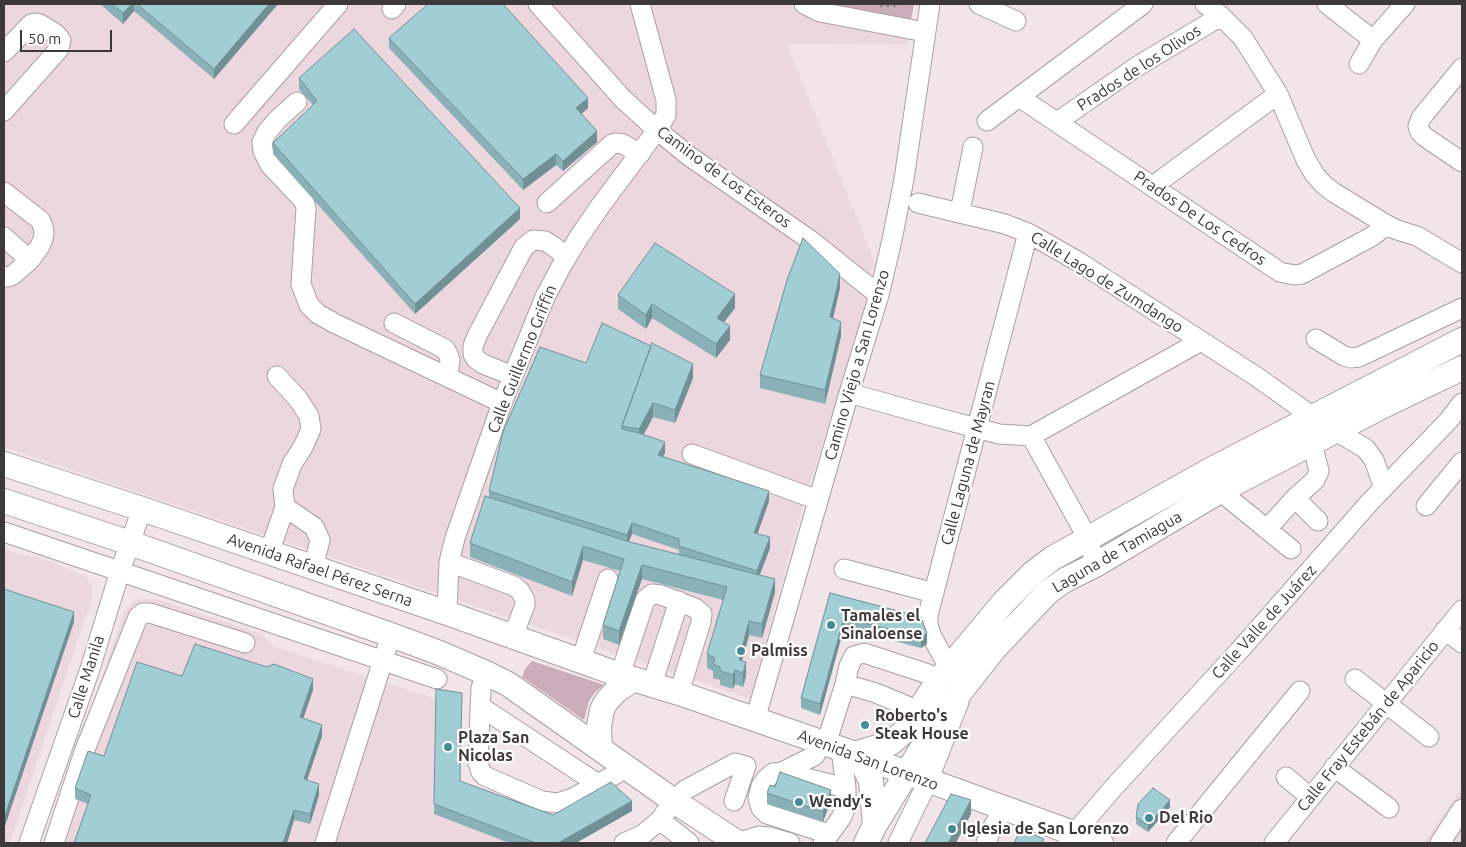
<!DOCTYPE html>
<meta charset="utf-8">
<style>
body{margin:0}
#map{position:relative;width:1466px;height:847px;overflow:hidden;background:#f2e5ea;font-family:Ubuntu,sans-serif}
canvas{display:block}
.frame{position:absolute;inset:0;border:5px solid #3d383a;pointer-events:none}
.scale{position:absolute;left:20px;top:30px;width:92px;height:22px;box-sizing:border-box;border:2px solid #3d383a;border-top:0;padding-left:6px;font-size:15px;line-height:18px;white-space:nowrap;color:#3d383a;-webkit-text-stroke:4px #fff;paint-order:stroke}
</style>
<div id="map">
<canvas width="1466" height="847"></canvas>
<div class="frame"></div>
<div class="scale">50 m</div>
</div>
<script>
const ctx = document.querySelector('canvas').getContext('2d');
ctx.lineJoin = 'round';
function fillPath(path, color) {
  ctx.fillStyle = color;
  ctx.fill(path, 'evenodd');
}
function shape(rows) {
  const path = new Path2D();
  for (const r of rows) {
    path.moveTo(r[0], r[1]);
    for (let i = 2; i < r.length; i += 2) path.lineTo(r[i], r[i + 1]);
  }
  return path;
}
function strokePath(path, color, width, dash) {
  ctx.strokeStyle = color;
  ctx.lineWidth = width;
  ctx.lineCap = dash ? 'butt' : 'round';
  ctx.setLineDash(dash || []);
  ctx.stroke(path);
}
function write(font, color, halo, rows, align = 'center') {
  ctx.font = font + ' Ubuntu,sans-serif';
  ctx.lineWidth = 4.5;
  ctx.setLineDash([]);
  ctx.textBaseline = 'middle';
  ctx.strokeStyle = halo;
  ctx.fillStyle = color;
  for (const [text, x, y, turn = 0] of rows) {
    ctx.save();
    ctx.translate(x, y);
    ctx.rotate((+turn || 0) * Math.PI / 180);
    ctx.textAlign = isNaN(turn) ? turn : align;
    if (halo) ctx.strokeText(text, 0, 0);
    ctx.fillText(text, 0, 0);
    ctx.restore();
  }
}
fillPath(shape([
 [4,4,810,4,911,20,907,45,787,44,874,260,863,317,802,508,750,699,4,447],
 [4,549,25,556,36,556,85,576,93,586,92,598,10,843,4,843],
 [136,599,157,599,261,634,275,647,436,699,434,814,509,843,46,843,124,612],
 [1462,787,1462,843,1424,843]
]), '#edd7df');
fillPath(shape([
 [810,4,914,4,911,20],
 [532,661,604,685,595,692,589,701,584,720,522,677,525,669]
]), '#caadb8');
const minor = shape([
 [538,4,623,99,657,130,689,156,810,240,879,295],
 [804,4,820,12,925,32],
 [979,4,1016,21],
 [1205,4,1221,16,1243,38,1278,94,1306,160,1315,175,1324,185,1333,192,1387,225,1397,230,1417,236,1462,263],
 [1327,4,1373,40,1359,64],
 [392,9,396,4],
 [1373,40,1405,4],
 [4,52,31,24,35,23,40,24,56,34,61,40,59,49,4,111],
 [1462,68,1421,118,1418,126,1420,132,1425,137,1462,162],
 [1019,97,1280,272,1294,275,1302,274,1371,237,1387,225],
 [297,102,278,119,267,132,262,142,263,151,270,165,304,201,306,208,301,284,309,305,318,314,336,324,502,403],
 [987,121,1143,4],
 [1057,122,1136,67,1221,16],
 [234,124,338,4],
 [1153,186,1278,94],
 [4,192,40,220,43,226,44,233,43,239,40,246,30,260,13,275,8,277,4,276],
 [547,203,612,144,616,143,623,144,640,154],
 [918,203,1005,224,1028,233,1079,262,1257,377,1313,417,1366,449,1374,460,1384,488],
 [960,212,973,147],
 [4,237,30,260],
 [394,323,445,349,448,354,450,360,448,377],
 [1316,339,1344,356,1351,358,1359,357,1462,308],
 [513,376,483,364,476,359,473,354,473,346,477,336,524,247,533,240,545,241,553,246,567,257],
 [849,393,924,414,999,434,1031,436],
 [1031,436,1201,341],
 [1031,436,1082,528,1097,564],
 [692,454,818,500],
 [1220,491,1291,549],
 [1295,498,1318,521],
 [1426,506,1462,462],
 [285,507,314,527,320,540,313,568],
 [1267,529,1295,498,1315,480,1319,471,1312,444],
 [4,532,437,679],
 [269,553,285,507,283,489,292,464,303,447,311,429,309,416,298,399,277,376],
 [449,562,514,586,520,591,525,600,525,605,513,636],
 [844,569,934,593],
 [447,613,449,562,455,538,502,403,545,297,562,265,579,237,601,205,657,130,666,115,666,100,640,4],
 [1445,630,1462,643],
 [581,660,608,579],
 [486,673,481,688,478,763,481,772,485,776,542,801,557,803,573,798,616,774,625,767],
 [620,675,645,600,652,594,661,595,695,608,702,614,701,622,679,693],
 [958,677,943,657,931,635,928,624,928,615,1028,233],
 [1355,679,1429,737],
 [652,684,679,601],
 [845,684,876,693,907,706,918,712],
 [481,707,598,784],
 [755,720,849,393,879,295,892,240,904,179,930,4],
 [821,743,815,755,812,757,782,772,773,773,766,779,761,786,758,798,761,808,767,814,829,834],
 [826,744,845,684,849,666,854,656,864,653,928,674,938,681],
 [1334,767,1389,808],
 [782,772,846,788],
 [1286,777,1310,797],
 [660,820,689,843],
 [29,843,90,669,120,571,142,509],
 [54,843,84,752,138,617,143,613,150,613,245,643],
 [325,843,391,635],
 [624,843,642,835,660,820,674,801,685,790,735,763,746,766,734,801],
 [737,843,759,836,769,837,790,843],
 [823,843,841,818,846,807,846,788,841,749],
 [898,843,928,781,959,702],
 [986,843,991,830,1005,807],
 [1068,843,1084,822,1114,787,1239,651,1369,503,1449,420,1462,403],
 [1176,843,1300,691],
 [1274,843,1462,610],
 [1440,843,1462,809]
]);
const major = shape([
 [4,464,142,509,447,613,620,675,679,693,841,749,1101,843],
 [4,501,130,543,391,635,437,652,486,673,508,684,674,801,738,843],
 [600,748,599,726,602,710,606,702,616,691,634,679],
 [854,754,891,743,906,730,938,681,1004,602,1033,573,1053,558,1212,469,1462,340],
 [859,756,871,781,875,825],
 [866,843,875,825,943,714,994,649,1048,592,1065,580,1097,564,1220,491,1379,408,1462,368]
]);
strokePath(minor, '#ab9ea3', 21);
strokePath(major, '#ab9ea3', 26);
strokePath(shape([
 [880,6,898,6,900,4]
]), '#90878a', 2.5, [2.5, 4]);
strokePath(minor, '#fff', 19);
strokePath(major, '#fff', 24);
fillPath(shape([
 [100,4,278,4,214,79,134,11,123,24],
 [389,38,588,108,581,114,597,142,563,171,556,165,523,190,389,48],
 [299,78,520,219,415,314,273,154,273,143,313,105,299,89],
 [840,288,833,318,841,336,825,404,760,388,760,375],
 [618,295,735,308,724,322,730,340,716,358,652,318,646,329,618,309],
 [693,378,675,423,653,417,644,434,665,453,663,456,769,501,757,534,770,548,760,575,775,592,762,638,749,635,742,661,746,676,743,687,735,684,733,689,720,685,720,680,713,678,713,671,707,668,707,654,723,600,642,579,619,645,603,639,603,625,620,571,583,560,572,596,470,557,470,543,489,497,489,491],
 [632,534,679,550,679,555,629,542],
 [830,593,921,617,927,644,921,648,844,628,820,715,801,708,801,698],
 [182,676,313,690,303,718,322,736,307,780,319,795,310,824,294,820,287,843,74,843,88,804,75,799,75,788,104,756],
 [436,689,460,781,553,815,632,811,576,843,509,843,434,814],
 [775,787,831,800,823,822,767,804,767,793],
 [1170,807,1148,832,1136,824,1136,817]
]), '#8ab1b7');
fillPath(shape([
 [132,4,134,4,134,11,123,24,123,13],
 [269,4,278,4,214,79,214,69],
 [588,98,588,108,576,119,576,108],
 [597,131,597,142,563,171,563,161],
 [556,154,556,165,523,190,523,179],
 [520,208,520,219,415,314,415,304],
 [840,274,840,288,830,331,830,317],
 [735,294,735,308,717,331,717,318],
 [652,304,652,318,646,329,646,315],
 [841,322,841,336,825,404,825,390],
 [730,326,730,340,716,358,716,344],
 [693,364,693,378,675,423,675,410],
 [653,403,653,417,639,443,639,429],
 [665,442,665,453,658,465,658,455],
 [769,491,769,501,754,544,754,533],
 [632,523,632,534,627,546,627,535],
 [770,537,770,548,757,581,757,571],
 [583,546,583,560,572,596,572,582],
 [642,565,642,579,619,645,619,631],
 [775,579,775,592,762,638,762,624],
 [74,612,74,622,4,829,4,818],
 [844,618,844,628,820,715,820,704],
 [749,621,749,635,739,672,739,660],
 [927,633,927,644,921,648,921,637],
 [746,662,746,676,743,687,743,673],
 [735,670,735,684,733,689,733,675],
 [313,679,313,690,300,728,300,717],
 [322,725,322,736,304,789,304,779],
 [319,784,319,795,310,824,310,814],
 [831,790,831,800,823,822,823,812],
 [971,800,971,814,956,843,948,843],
 [1170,800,1170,807,1148,832,1148,825],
 [632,801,632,811,576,843,558,843],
 [294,810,294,820,287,843,283,843]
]), '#719095');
const building = shape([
 [112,4,132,4,123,13,112,4],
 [137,4,269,4,214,69,137,4],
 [428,4,503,4,588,98,576,108,597,131,563,161,556,154,523,179,389,38,428,4],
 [354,29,520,208,415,304,273,143,317,101,299,78,354,29],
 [803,238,840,274,830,317,841,322,825,390,760,375,787,280,803,238],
 [655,243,735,294,717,318,730,326,716,344,652,304,646,315,618,295,655,243],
 [602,323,651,346,622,426,622,429,639,433,665,442,658,455,769,491,754,533,770,537,757,571,679,546,679,539,632,523,627,535,489,491,503,432,540,347,586,363,602,323],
 [652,343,693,364,675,410,653,403,639,429,622,426,652,343],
 [485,496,630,542,775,579,762,624,749,621,739,660,746,662,743,673,735,670,733,675,720,671,720,667,713,664,715,658,707,654,727,587,642,565,619,631,603,625,624,559,583,546,572,582,470,543,485,496],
 [4,589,74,612,4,818,4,589],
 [830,593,921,617,927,633,921,637,844,618,820,704,801,698,830,593],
 [195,644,267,667,274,664,313,679,300,717,322,725,304,779,319,784,310,814,294,810,283,843,74,843,91,795,75,788,88,751,104,756,137,662,182,676,195,644],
 [436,689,462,693,460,781,553,815,611,782,632,801,558,843,536,843,434,804,436,689],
 [780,772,831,790,823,812,767,793,770,785,775,787,780,772],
 [1153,788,1170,800,1148,825,1136,817,1138,804,1153,788],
 [951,794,971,800,948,843,925,843,951,794],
 [1021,829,1044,839,1042,843,1014,843,1021,829]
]);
fillPath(building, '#a1ced5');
strokePath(building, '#719095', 1);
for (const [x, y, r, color] of [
 [831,625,5,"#458b95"],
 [741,651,5,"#458b95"],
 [865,725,5,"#458b95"],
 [448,747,5,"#458b95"],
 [799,802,5,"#458b95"],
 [1149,818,5,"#458b95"],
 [952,829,5,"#458b95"]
]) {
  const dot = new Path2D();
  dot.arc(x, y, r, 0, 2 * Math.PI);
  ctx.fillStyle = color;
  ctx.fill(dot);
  strokePath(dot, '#fff', 2);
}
write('16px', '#3d383a', '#fff', [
 ["Prados de los Olivos",1139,68,-33],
 ["Camino de Los Esteros",724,177,36],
 ["Prados De Los Cedros",1200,218,34],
 ["Calle Lago de Zumdango",1107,282,32],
 ["Calle Guillermo Griffin",522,359,-68],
 ["Camino Viejo a San Lorenzo",857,365,-74],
 ["Calle Laguna de Mayran",968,463,-75],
 ["Laguna de Tamiagua",1117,552,-30],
 ["Avenida Rafael Pérez Serna",320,570,19],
 ["Calle Valle de Juárez",1264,622,-48],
 ["Calle Manila",86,677,-72],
 ["Calle Fray Estebán de Aparicio",1368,726,-51],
 ["Avenida San Lorenzo",868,760,20]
]);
write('bold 16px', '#3d383a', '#fff', [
 ["Tamales el",841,616],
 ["Sinaloense",841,634],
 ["Palmiss",751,651],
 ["Roberto's",875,716],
 ["Steak House",875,734],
 ["Plaza San",458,738],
 ["Nicolas",458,756],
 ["Wendy's",809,802],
 ["Del Rio",1159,818],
 ["Iglesia de San Lorenzo",962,829]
], 'left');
</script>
